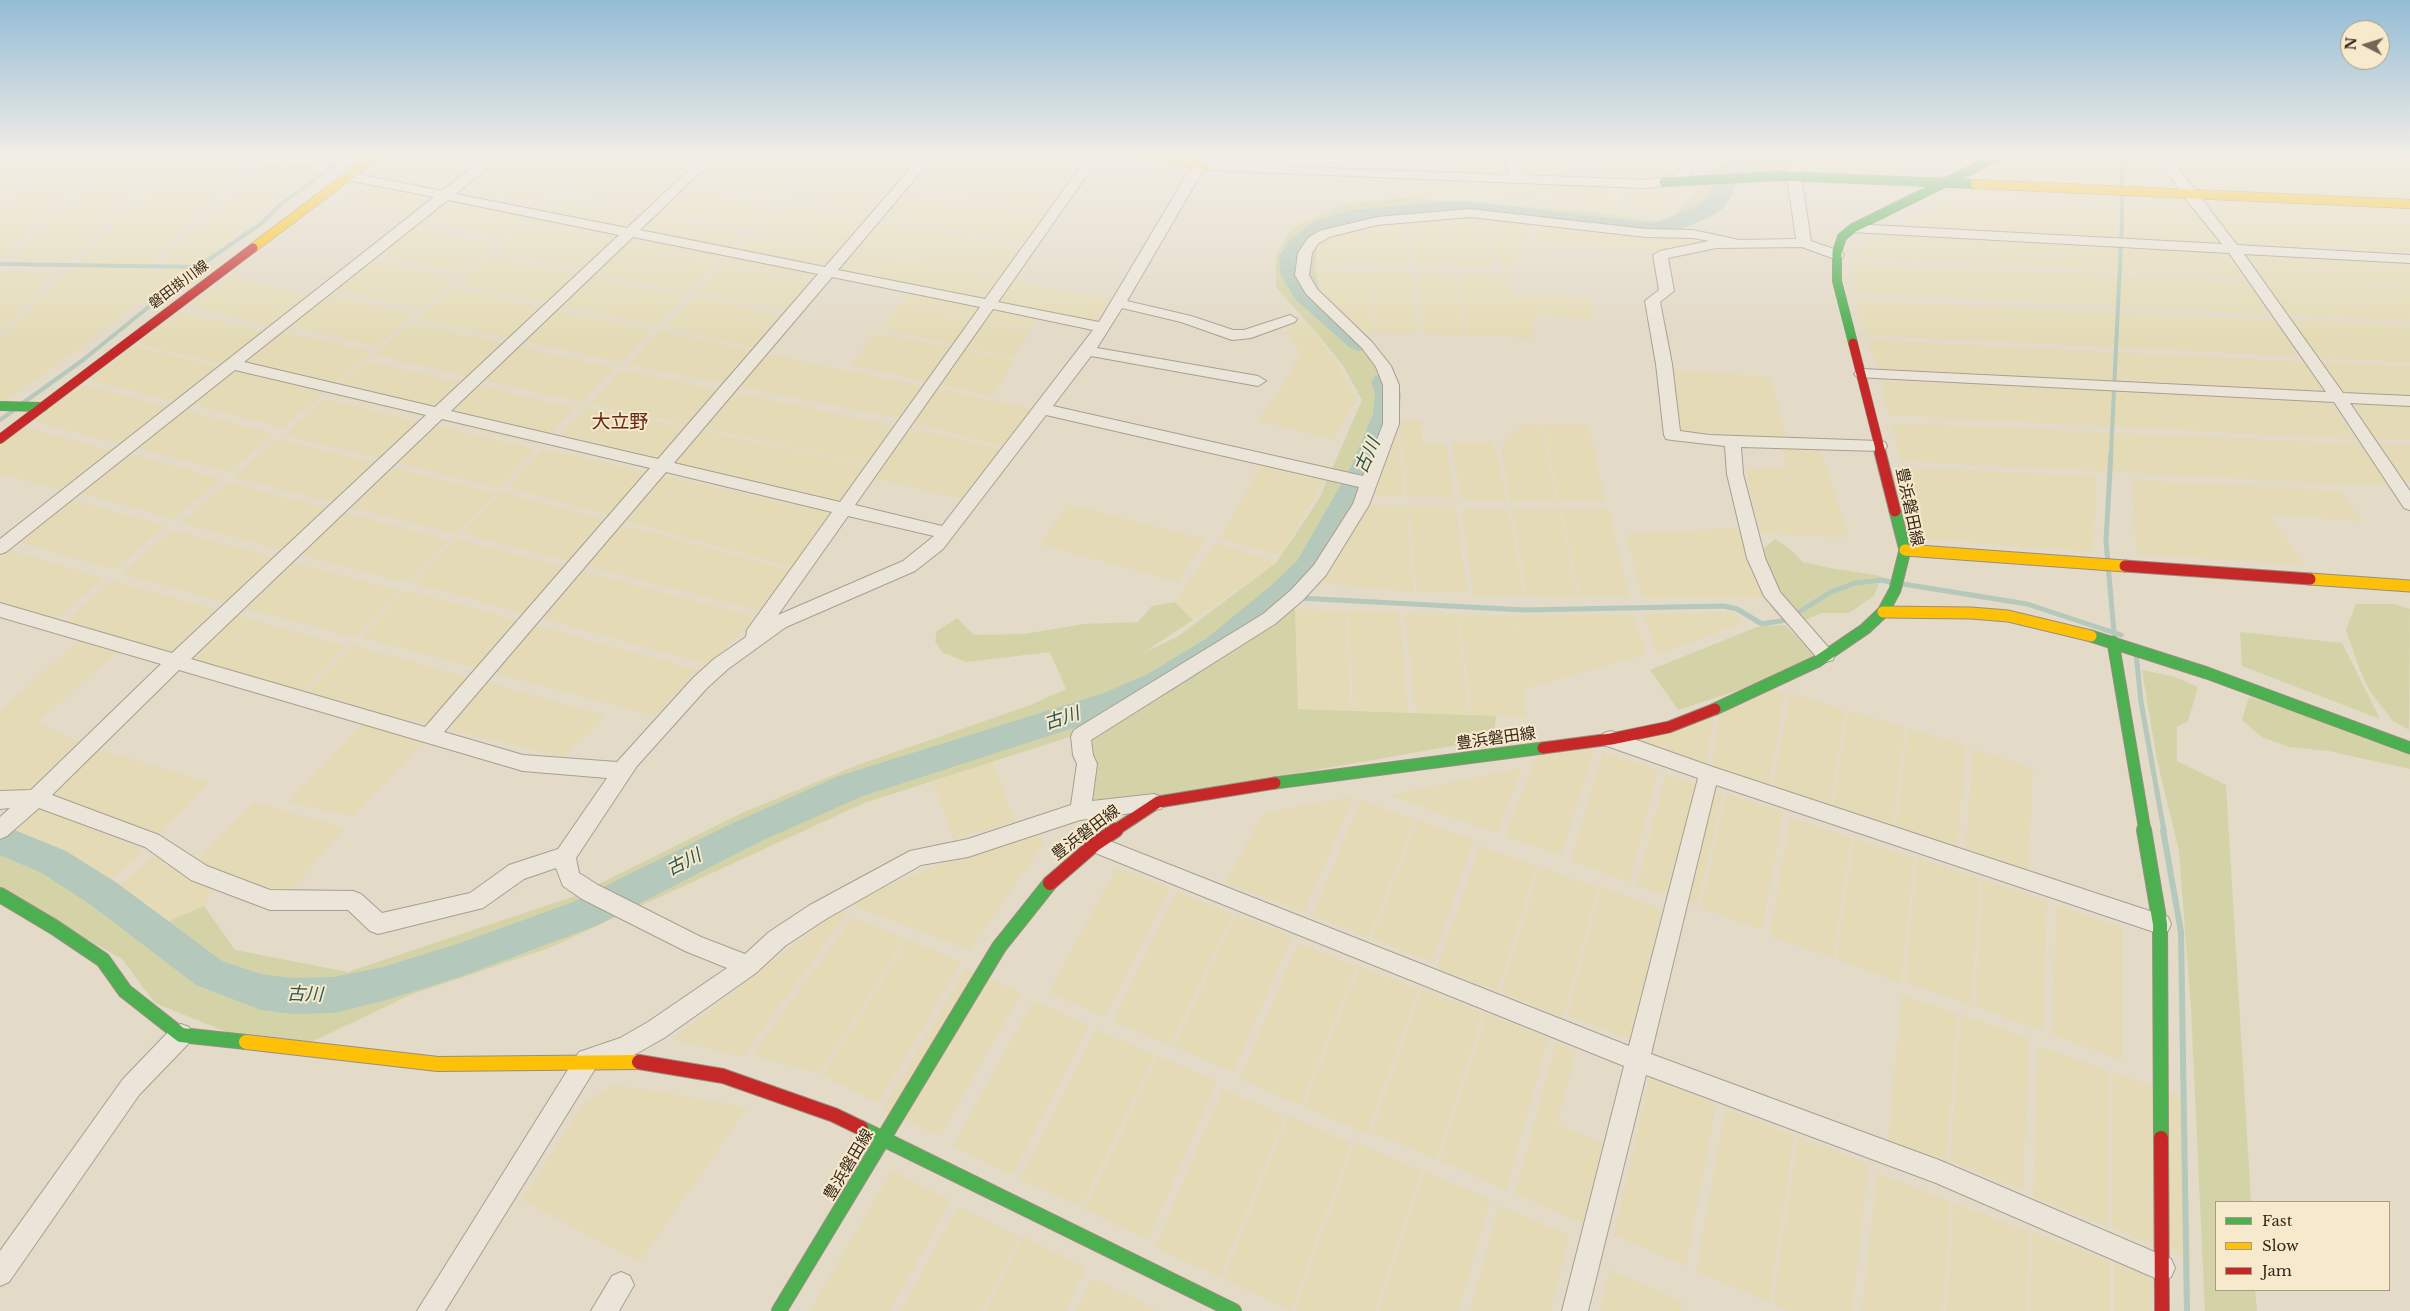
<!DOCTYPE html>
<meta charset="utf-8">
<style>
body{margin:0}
#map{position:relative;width:2410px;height:1311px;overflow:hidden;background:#e3dac7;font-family:"Libre Baskerville",serif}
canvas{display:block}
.legend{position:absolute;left:2215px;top:1201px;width:175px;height:90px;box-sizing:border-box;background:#f7e9cb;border:1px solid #a99b84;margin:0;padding:6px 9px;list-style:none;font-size:15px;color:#35271a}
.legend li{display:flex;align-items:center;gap:10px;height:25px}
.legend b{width:25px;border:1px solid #a99b84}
.north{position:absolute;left:2340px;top:20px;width:50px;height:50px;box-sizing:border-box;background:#f7e9cb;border:1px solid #a99b84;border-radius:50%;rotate:275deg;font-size:14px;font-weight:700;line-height:20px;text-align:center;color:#35271a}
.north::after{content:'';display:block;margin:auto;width:18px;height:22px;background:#726657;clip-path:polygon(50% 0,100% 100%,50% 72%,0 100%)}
</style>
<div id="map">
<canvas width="2410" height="1311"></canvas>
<ul class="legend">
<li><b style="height:6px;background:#4caf50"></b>Fast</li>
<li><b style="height:6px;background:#ffc107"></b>Slow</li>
<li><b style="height:6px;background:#c62828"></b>Jam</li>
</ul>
<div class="north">N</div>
</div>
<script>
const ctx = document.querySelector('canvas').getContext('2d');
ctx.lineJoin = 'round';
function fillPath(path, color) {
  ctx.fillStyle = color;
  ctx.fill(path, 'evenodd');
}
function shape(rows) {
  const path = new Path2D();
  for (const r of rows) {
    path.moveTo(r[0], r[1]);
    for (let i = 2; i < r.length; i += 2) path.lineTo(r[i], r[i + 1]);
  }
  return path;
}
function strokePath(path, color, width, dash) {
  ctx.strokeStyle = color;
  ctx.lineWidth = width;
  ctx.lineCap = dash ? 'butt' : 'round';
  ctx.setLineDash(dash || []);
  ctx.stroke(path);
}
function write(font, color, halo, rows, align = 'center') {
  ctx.font = font + ' "Libre Baskerville","Noto Sans JP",serif';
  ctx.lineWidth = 4;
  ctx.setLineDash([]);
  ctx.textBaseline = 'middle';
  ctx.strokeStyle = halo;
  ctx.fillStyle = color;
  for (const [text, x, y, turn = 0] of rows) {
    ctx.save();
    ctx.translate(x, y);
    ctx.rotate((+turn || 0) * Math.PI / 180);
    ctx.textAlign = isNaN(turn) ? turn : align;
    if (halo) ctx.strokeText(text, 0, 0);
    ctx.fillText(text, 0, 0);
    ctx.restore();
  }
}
fillPath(shape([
 [0,155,47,155,0,199],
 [55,155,108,155,0,261,0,207],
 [117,155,169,155,68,261,11,261],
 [271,155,328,155,198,267,189,267,0,406,0,339,180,157,256,156,144,270,180,268,159,267],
 [388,155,454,155,483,160,451,185,370,168],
 [499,155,601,155,575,177,492,160],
 [607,155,696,155,802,174,779,199,596,165],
 [717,155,822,155,806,171],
 [828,155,876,155,1067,187,1048,214,813,171],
 [899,155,1089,155,1069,183],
 [1274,155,1558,155,1567,176],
 [1602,155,1683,155,1680,164,1668,175,1645,179,1608,177],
 [1800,155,1900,155,1909,182,1794,176],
 [2001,155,2161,155,2178,179,1978,167],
 [2198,155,2410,155,2410,164],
 [2173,156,2410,166,2410,190,2189,179],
 [486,164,569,181,540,206,455,189],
 [591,169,774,203,749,229,563,193],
 [363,172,445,189,412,215,329,197],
 [1988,172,2179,180,2193,206,1948,197],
 [809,174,1044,217,1026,243,786,199],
 [1402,177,1478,181,1478,197,1403,198],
 [1484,180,1541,183,1543,203,1487,198],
 [2191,181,2410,192,2410,220,2212,212],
 [1548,183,1611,186,1623,212,1550,204],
 [1699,183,1664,217,1629,212,1618,186],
 [449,193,533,211,502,238,416,219],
 [556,198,744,234,718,261,527,223],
 [1945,201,2194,210,2222,245,1897,228],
 [781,204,1022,248,1002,276,756,230],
 [1443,214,1482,215,1495,267,1456,266],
 [1441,215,1453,266,1414,265,1407,218],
 [1485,215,1530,221,1514,267,1500,267],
 [2215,216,2410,224,2410,252,2235,244],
 [1403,219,1409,264,1369,263,1364,224],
 [1545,222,1734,242,1668,253,1535,241],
 [411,225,494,244,463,274,374,254],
 [525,225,715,263,687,292,495,252],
 [1359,225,1367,263,1316,263,1324,234],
 [751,234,842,250,817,280,725,262],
 [1883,234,2224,250,2244,278,1853,258],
 [852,251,1109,299,1099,323,835,270],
 [2242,251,2410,258,2410,287,2262,280],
 [490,256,685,296,656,326,457,284],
 [368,259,457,279,421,309,331,288],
 [1853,263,2246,281,2269,314,1855,293],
 [724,264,815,283,790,311,697,293],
 [1315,270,1369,272,1374,332,1356,334,1322,294],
 [1371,271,1410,272,1418,333,1376,332],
 [0,273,55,273,0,331],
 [1415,274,1456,275,1465,335,1424,334],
 [1458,274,1511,275,1511,293,1591,298,1594,320,1535,315,1530,339,1510,336,1467,335],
 [230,277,318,297,279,328,189,306],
 [2264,282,2410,289,2410,321,2286,315],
 [452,288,651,330,621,362,418,318],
 [909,291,1038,316,1030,329,901,301],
 [324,293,414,314,377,346,285,324],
 [693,297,786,315,757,348,664,327],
 [1854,300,2273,320,2298,356,1866,335],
 [899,303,1030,331,1013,358,881,328],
 [181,312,271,333,229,366,138,344],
 [1295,316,1319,338,1339,366,1357,400,1333,440,1258,420,1281,389,1300,353,1285,324],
 [2290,320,2410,325,2410,362,2316,358],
 [411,323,614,368,582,402,374,355],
 [279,330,372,352,332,386,238,363],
 [659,331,925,387,902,419,628,364],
 [876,333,1014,360,993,396,851,365],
 [1867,340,2303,362,2330,398,1880,372],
 [135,346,226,369,183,403,90,380],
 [366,361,575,408,540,445,328,394],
 [2319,362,2410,366,2410,397,2341,393],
 [231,368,325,392,283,428,187,403],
 [1665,369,1771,377,1788,443,1672,435],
 [622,370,897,426,870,464,590,404],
 [1881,381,2328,399,2356,439,1889,415],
 [82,385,174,409,128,446,33,421],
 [938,389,1039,410,1005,447,913,423],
 [2343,397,2410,400,2410,440,2370,438],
 [325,399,535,450,499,488,284,435],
 [587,407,867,465,841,502,559,437],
 [178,409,274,434,229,472,131,446],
 [1397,421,1404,497,1358,496],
 [1399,421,1421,421,1422,442,1446,444,1454,498,1407,497],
 [1892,423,2360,444,2390,486,1901,461],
 [1524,424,1541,425,1557,502,1510,501,1501,447],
 [1543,424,1588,425,1606,502,1559,501],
 [24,427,118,453,68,492,0,473,0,445],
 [909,428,1003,449,963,500,874,478],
 [277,439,495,493,456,534,234,477],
 [1452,442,1493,442,1507,501,1461,500],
 [2375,444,2410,446,2410,482,2402,482],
 [1780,445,1820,449,1849,538,1760,533,1746,470,1787,467],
 [543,449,832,513,792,567,507,487],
 [123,452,222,479,174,519,74,491],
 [1264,459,1328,474,1281,556,1221,538],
 [1903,468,2096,476,2094,552,1924,539],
 [2133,480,2341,491,2364,522,2270,514,2303,565,2136,554],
 [227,483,450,540,408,583,181,523],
 [501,492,790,570,760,611,462,533],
 [65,498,165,526,114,570,12,540],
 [1068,504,1205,539,1178,582,1040,544],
 [1361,505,1406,506,1414,592,1322,583],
 [1408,505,1455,506,1467,593,1417,592],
 [1462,509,1509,510,1524,596,1474,596],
 [1512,509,1559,510,1578,598,1527,596],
 [1561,509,1609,510,1629,597,1580,596],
 [1748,527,1768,598,1642,598,1626,534],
 [172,530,400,591,355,638,122,574],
 [456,539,757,617,708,664,414,583],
 [1216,543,1277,562,1193,620,1175,602],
 [1,548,104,578,49,625,0,610],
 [112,581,346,646,298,696,123,647,38,722,90,747,210,782,152,841,0,796,0,711,85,635,59,627],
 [406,590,698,670,655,716,361,637],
 [1295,609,1346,611,1351,710,1298,709],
 [1348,610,1399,613,1408,712,1354,710],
 [1732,612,1745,622,1657,655,1644,614],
 [1405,614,1457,615,1469,715,1416,714],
 [1459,615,1510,616,1519,668,1512,615,1632,615,1647,654,1523,689,1527,717,1472,716],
 [352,645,607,716,564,757,304,695],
 [1767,686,1785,693,1767,794,1710,775,1721,707],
 [1791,693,1845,710,1829,815,1771,795],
 [1716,709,1704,771,1648,752,1636,733],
 [1848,710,1905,728,1892,833,1832,813],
 [368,718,429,736,353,816,288,802],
 [1908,728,1965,745,1957,855,1895,834],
 [1595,748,1561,855,1505,836,1536,757],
 [1973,749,2033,768,2028,878,1965,858],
 [1603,752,1658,770,1630,882,1571,861],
 [992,760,1015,822,953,839,933,781],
 [1522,768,1497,833,1389,795,1478,777],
 [1666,774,1723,793,1697,906,1637,885],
 [1726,793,1783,812,1762,930,1701,908],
 [1354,796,1304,912,1226,883,1263,813],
 [1361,800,1415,820,1369,937,1312,916],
 [31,802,144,851,104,885,7,832],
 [254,802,345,828,283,900,190,868],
 [1790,818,1851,838,1833,958,1770,936],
 [1418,820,1474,840,1431,962,1372,938],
 [1037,833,1044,843,970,950,847,903,955,858],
 [1854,839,1914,858,1901,983,1836,959],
 [1480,846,1537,866,1497,991,1437,968],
 [153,856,214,888,204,906,168,922,114,891],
 [1917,858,1980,879,1971,1005,1905,982],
 [1117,867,1170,888,1105,1017,1049,992],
 [1540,867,1598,888,1563,1017,1501,992],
 [1983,880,2047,900,2043,1031,1975,1006],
 [1601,887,1662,909,1630,1039,1567,1015],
 [1177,892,1233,914,1170,1045,1113,1021],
 [2056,905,2122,927,2122,1060,2053,1035],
 [839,910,847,913,742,1057,672,1039],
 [1236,915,1292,936,1233,1072,1174,1046],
 [853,917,905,939,819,1074,752,1055],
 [908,940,961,962,878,1103,822,1075],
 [1298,943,1356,966,1301,1105,1240,1079],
 [1359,967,1418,989,1367,1134,1304,1106],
 [966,969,1021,993,940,1136,883,1109],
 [1421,989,1483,1013,1436,1159,1372,1132],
 [1902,995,1958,1014,1946,1159,1888,1143],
 [1033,1001,1089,1025,1012,1175,953,1146],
 [1486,1014,1548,1038,1506,1190,1440,1160],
 [1961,1014,2029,1038,2023,1190,1950,1161],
 [1096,1030,1155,1055,1081,1207,1020,1179],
 [1556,1043,1576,1051,1557,1124,1603,1143,1583,1223,1515,1194],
 [2038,1046,2109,1071,2108,1226,2033,1197],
 [1158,1056,1217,1081,1148,1240,1085,1209],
 [2113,1072,2184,1097,2191,1259,2112,1228],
 [1650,1078,1716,1104,1686,1266,1614,1235],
 [614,1084,747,1107,640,1262,522,1200,583,1105],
 [1223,1089,1285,1116,1220,1277,1155,1247],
 [1725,1109,1794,1136,1769,1302,1696,1271],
 [1288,1116,1351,1143,1291,1311,1224,1279],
 [1798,1137,1868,1164,1852,1311,1790,1311,1773,1303],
 [1355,1142,1421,1171,1375,1311,1299,1311,1295,1309],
 [892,1171,951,1200,890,1311,810,1311],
 [1424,1171,1490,1199,1459,1311,1379,1311],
 [1877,1173,1951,1202,1942,1311,1862,1311],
 [1954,1203,2029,1232,2026,1311,1946,1311],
 [1499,1205,1569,1235,1550,1311,1470,1311],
 [958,1206,1020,1237,981,1311,901,1311],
 [2032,1231,2110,1262,2110,1311,2030,1311],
 [1023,1237,1086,1268,1065,1311,985,1311],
 [2114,1262,2152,1276,2151,1311,2114,1311],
 [1609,1270,1682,1301,1680,1311,1600,1311],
 [1092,1278,1157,1310,1157,1311,1076,1311]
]), '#e4dbb6');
fillPath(shape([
 [1722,155,1799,155,1794,176,1739,178,1723,209,1672,233,1470,213,1391,220,1318,239,1315,270,1322,301,1378,365,1381,427,1340,539,1278,611,1277,597,1249,631,1120,713,1295,609,1298,709,1496,716,1493,739,1080,811,1091,730,864,803,549,948,410,995,303,1046,244,1039,155,1003,122,959,0,890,0,829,17,836,167,922,204,906,235,950,348,972,575,896,742,813,858,765,1028,706,1066,689,1050,652,966,662,942,652,935,641,937,631,957,618,974,635,1024,634,1084,624,1138,622,1152,606,1175,602,1193,620,1143,653,1177,637,1277,562,1319,499,1362,400,1344,367,1321,338,1276,287,1276,253,1293,227,1344,204,1403,198,1574,210,1666,222,1698,190],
 [1775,539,1790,549,1803,562,1829,568,1881,576,1874,596,1849,613,1821,613,1802,622,1780,617,1773,610,1766,579,1764,548],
 [2356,604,2394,604,2410,609,2409,730,2392,720,2369,690,2360,670,2346,630],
 [1785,625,1815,655,1757,684,1678,710,1650,670,1757,627],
 [2240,632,2342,643,2380,719,2242,666],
 [2142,670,2172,676,2198,687,2188,721,2177,727,2177,761,2226,785,2251,1202,2216,1202,2216,1290,2255,1290,2257,1311,2205,1311,2191,1009,2179,851,2157,760],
 [2249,697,2410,748,2410,769,2329,751,2289,747,2262,737,2242,720]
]), '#d4d3a8');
strokePath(shape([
 [0,264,198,267],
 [23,403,83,360,198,267,262,223,281,204,348,155],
 [0,420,14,410],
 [2111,453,2122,223,2122,155]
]), '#b4c8bb', 4);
strokePath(shape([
 [2111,452,2106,541,2114,632],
 [1903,584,2027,604,2121,635],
 [1278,597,1288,597],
 [1299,598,1525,610,1724,606,1737,609,1762,624,1786,620,1831,592,1855,583,1882,580,1890,582],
 [2136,653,2141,702,2164,831]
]), '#b4c8bb', 5);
strokePath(shape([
 [2163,830,2181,932,2187,1311]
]), '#b4c8bb', 6);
fillPath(shape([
 [1727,155,1749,155,1733,193,1722,209,1708,218,1674,232,1651,237,1473,216,1441,216,1355,224,1330,232,1307,249,1303,257,1304,273,1313,289,1368,338,1372,343,1368,348,1359,351,1350,348,1294,298,1280,273,1279,257,1290,240,1314,222,1352,210,1441,202,1473,202,1651,223,1660,221,1692,208,1706,199,1727,155],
 [1384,374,1393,376,1401,394,1399,414,1379,467,1317,577,1289,605,1229,654,1170,692,1126,711,863,796,759,842,598,925,460,977,383,1001,333,1013,292,1014,261,1010,196,985,91,905,42,873,0,855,0,824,66,851,117,883,222,961,261,974,292,978,333,977,383,967,460,943,573,902,735,822,839,776,1104,693,1148,674,1207,638,1267,589,1297,561,1351,467,1373,414,1375,394,1371,382,1375,376,1384,374]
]), '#b4c8bb');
const street = shape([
 [0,155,367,157,373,161,367,165,0,162,0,155],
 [488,155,502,155,456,194,627,228,705,155,718,155,640,230,825,267,922,155,935,155,838,270,985,299,1089,155,1101,155,998,302,1099,322,1190,169,1200,163,1509,175,1505,155,1517,155,1522,175,1643,180,1662,178,1677,173,1686,155,1698,155,1696,165,1687,179,1664,186,1643,188,1206,170,1202,172,1127,301,1191,316,1233,330,1244,330,1290,315,1297,319,1295,322,1251,338,1232,340,1181,322,1122,308,1097,348,1258,376,1266,381,1258,386,1091,356,1053,406,1363,476,1383,424,1383,385,1376,367,1362,348,1306,294,1295,275,1298,253,1308,238,1319,231,1377,217,1470,209,1646,229,1693,230,1739,240,1796,239,1787,176,1792,155,1804,155,1801,176,1811,241,1842,252,1844,255,1842,258,1832,258,1802,247,1716,248,1668,258,1674,291,1660,302,1672,364,1680,431,1709,435,1879,441,1885,442,1887,446,1885,450,1879,451,1741,447,1743,474,1765,558,1780,592,1835,655,1833,660,1826,662,1819,660,1764,596,1747,558,1727,474,1725,446,1672,440,1666,439,1664,435,1656,364,1645,301,1659,290,1653,255,1660,251,1709,241,1693,238,1646,237,1470,217,1377,225,1329,237,1318,244,1312,253,1309,275,1317,289,1372,342,1391,366,1399,385,1399,424,1369,505,1326,575,1303,600,1275,624,1091,740,1093,755,1097,764,1092,801,1154,794,1161,797,1164,803,1161,809,1080,820,968,857,921,865,826,919,785,946,756,973,664,1038,634,1055,595,1069,445,1311,417,1311,579,1052,620,1038,648,1022,727,968,685,951,582,899,563,886,556,868,524,879,483,908,378,934,370,931,348,910,270,910,262,907,191,880,145,847,39,808,7,836,0,839,0,817,10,808,0,809,0,791,31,790,161,664,0,617,0,603,172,653,426,415,235,370,6,552,0,554,0,539,434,197,342,179,340,176,342,173,347,172,442,191,488,155],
 [448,200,619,235,435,407,244,362,448,200],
 [633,237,818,274,658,459,451,411,633,237],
 [832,277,980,307,840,502,674,463,832,277],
 [993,309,1093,330,942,526,855,505,993,309],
 [1046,415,1359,487,1353,504,1314,565,1291,590,1263,614,1074,730,1071,736,1073,755,1077,764,1071,805,968,839,910,851,810,905,769,932,745,954,701,937,598,885,579,873,576,858,637,766,707,688,728,669,786,627,915,571,943,549,1046,415],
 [442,419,650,468,425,727,191,659,442,419],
 [666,472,832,512,747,630,746,637,714,659,693,678,617,762,523,755,444,732,666,472],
 [848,516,934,536,903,561,778,615,848,516],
 [179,670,523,771,607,778,558,849,509,865,470,893,382,913,361,894,353,891,270,890,207,866,159,835,52,795,179,670],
 [2156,155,2168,155,2237,245,2410,255,2410,263,2244,254,2343,393,2410,396,2410,406,2350,403,2410,491,2410,510,2404,508,2334,402,1857,377,1854,374,1857,371,1862,369,2326,392,2229,253,1853,232,1846,228,1853,224,2222,244,2185,198,2156,155],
 [1611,731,1713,767,2168,917,2171,924,2168,931,2160,934,1716,785,1651,1054,1939,1160,2171,1259,2175,1268,2171,1277,2162,1281,1936,1183,1646,1075,1588,1311,1562,1311,1624,1066,1088,850,1085,844,1088,838,1095,835,1102,838,1629,1046,1698,778,1604,745,1601,739,1604,733,1611,731],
 [181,1024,189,1027,193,1035,189,1043,139,1095,9,1282,0,1286,0,1251,123,1079,173,1027,181,1024],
 [621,1272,630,1276,634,1285,619,1311,591,1311,612,1276,621,1272]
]);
const fastFar2 = shape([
 [1664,182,1781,176,1975,184],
 [1853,343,1837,281,1837,252,1842,237,1853,228,2001,155],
 [0,406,43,407]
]);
const fastFar1 = shape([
 [2091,636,2207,673,2410,748],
 [2113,642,2145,831],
 [1715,709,1818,661,1865,629,1883,612,1895,590,1905,550,1895,511],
 [1275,783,1543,748]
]);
const fast = shape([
 [2144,830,2160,924,2161,1138],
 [0,895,54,927,103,960,125,991,181,1035,246,1042],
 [861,1128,1234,1311],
 [779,1311,999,947,1050,883]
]);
const slowFar2 = shape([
 [1151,155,1205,166],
 [1975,184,2410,204],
 [253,248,376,155]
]);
const slowFar1 = shape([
 [1905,550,2125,566],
 [2310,579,2410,586],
 [1883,612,1971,613,2008,616,2091,636]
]);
const slow = shape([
 [246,1042,438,1064,639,1062]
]);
const jamFar2 = shape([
 [1853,343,1881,453],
 [0,439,253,248]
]);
const jamFar1 = shape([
 [1880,452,1895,511],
 [2125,566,2310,579],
 [1543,748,1611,739,1669,727,1715,709],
 [1114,831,1158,802,1275,783]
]);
const jam = shape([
 [1050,883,1095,844,1116,830],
 [639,1062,723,1076,834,1115,861,1128],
 [2161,1138,2162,1311]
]);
strokePath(street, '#a79f91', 2);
strokePath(fastFar2, '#978e81', 10);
strokePath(fastFar1, '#978e81', 13);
strokePath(fast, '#978e81', 16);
strokePath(slowFar2, '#978e81', 10);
strokePath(slowFar1, '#978e81', 13);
strokePath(slow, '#978e81', 16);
strokePath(jamFar2, '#978e81', 10);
strokePath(jamFar1, '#978e81', 13);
strokePath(jam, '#978e81', 16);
fillPath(street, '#ebe5d9');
strokePath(fastFar2, '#4caf50', 9);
strokePath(fastFar1, '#4caf50', 11);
strokePath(fast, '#4caf50', 14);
strokePath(slowFar2, '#ffc107', 9);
strokePath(slowFar1, '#ffc107', 11);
strokePath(slow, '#ffc107', 14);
strokePath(jamFar2, '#c62828', 9);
strokePath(jamFar1, '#c62828', 11);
strokePath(jam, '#c62828', 14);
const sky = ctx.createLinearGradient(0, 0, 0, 338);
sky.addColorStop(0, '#93bcd6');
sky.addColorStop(0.46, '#f2eee6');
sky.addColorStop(1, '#f2eee600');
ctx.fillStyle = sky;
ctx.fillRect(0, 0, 2410, 338);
write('14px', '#35271a', '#f7e9cb', [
 ["磐田掛川線",179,285,-37]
]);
write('16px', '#35271a', '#f7e9cb', [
 ["豊浜磐田線",1909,507,78],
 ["豊浜磐田線",1496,739,-8],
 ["豊浜磐田線",1086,833,-37],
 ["豊浜磐田線",849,1165,-59]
]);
write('italic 18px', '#285652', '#f7e9cb', [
 ["古川",1368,456,-66],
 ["古川",1062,719,-18],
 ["古川",684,863,-27],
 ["古川",305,995,2]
]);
write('19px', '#642718', '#f7e9cb', [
 ["大立野",620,423]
]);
</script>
